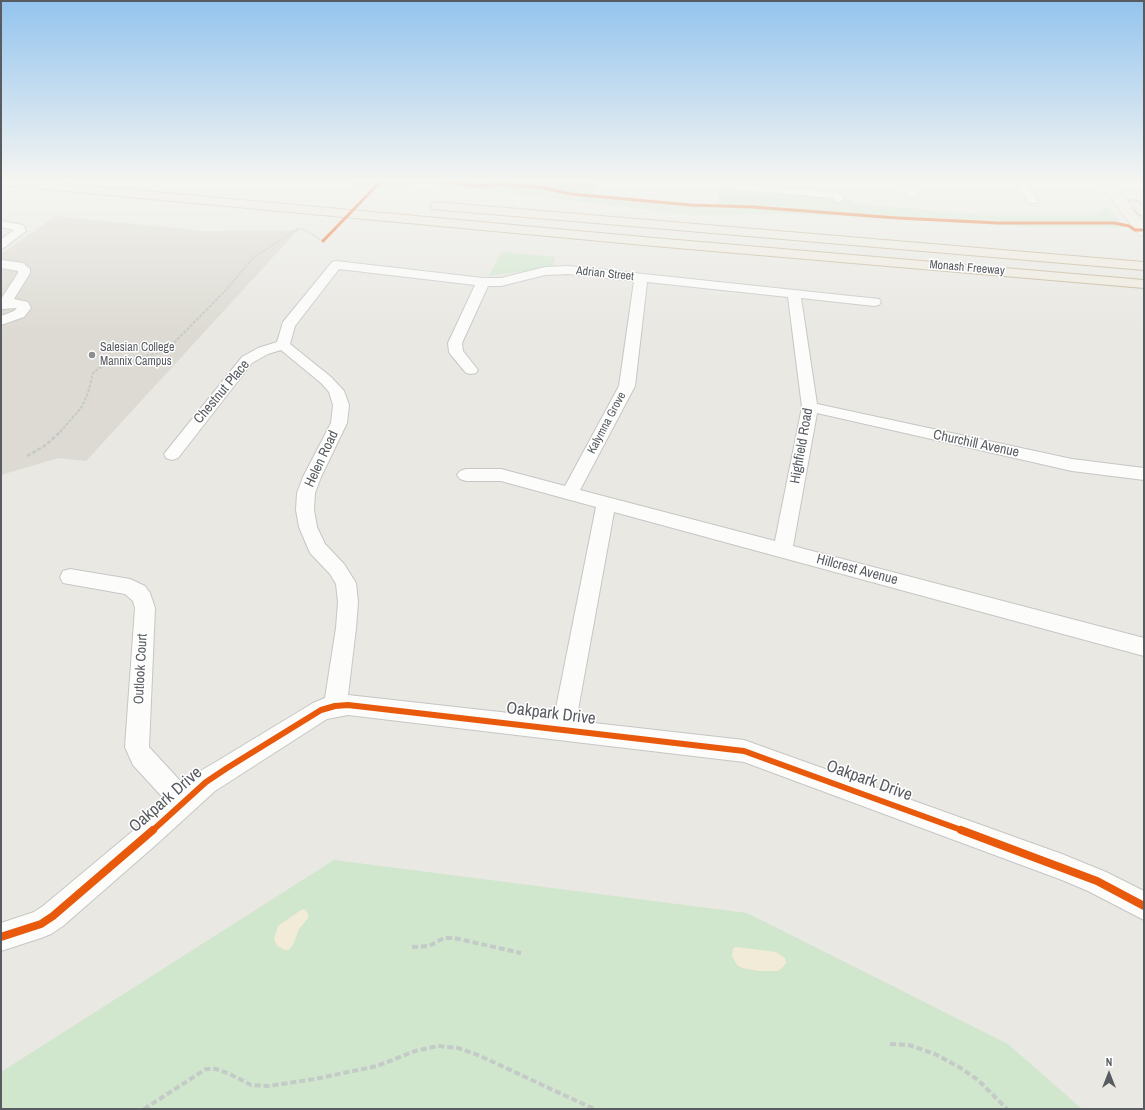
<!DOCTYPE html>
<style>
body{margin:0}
#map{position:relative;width:1145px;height:1110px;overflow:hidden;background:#e9e8e3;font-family:"Archivo Narrow",sans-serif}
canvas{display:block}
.frame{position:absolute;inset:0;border:2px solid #585c61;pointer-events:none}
.north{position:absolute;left:1089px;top:1054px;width:40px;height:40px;-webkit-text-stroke:3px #fff;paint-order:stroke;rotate:0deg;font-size:11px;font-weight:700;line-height:16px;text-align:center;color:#585c61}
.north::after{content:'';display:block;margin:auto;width:14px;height:18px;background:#585c61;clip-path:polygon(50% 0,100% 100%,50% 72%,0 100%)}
</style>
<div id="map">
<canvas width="1145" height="1110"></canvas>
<div class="frame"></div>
<div class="north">N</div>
</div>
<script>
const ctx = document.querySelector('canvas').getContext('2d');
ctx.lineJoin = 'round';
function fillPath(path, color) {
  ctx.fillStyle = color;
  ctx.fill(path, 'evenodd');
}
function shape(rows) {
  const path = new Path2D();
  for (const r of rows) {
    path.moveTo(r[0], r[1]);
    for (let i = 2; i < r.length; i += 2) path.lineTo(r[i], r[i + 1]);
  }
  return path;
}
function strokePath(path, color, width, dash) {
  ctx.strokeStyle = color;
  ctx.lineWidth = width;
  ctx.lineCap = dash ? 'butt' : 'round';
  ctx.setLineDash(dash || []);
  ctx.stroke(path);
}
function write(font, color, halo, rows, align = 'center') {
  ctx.font = font + ' "Archivo Narrow",sans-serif';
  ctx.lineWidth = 3;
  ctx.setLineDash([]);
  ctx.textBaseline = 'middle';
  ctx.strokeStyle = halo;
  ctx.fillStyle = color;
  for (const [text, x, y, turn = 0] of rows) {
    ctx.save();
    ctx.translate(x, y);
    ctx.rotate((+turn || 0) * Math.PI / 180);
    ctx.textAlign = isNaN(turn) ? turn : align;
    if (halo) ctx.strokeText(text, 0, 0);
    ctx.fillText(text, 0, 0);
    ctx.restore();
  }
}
fillPath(shape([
 [55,216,205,231,298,230,86,461,58,458,1,475,1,253,9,249]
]), '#dcdad2');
fillPath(shape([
 [330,179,565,179,597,181,594,196,702,205,718,205,718,190,851,199,852,203,980,215,1094,215,1108,206,1124,227,1035,227,798,214,692,215,427,184,372,187,356,186],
 [502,252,555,257,553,267,489,276],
 [334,860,747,913,1008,1044,1082,1109,1,1109,1,1072]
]), '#d0e6cd');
fillPath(shape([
 [304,909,308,913,308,918,299,929,293,945,289,950,285,950,277,946,274,939,278,926,301,910],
 [736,947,776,952,785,958,786,963,783,967,778,971,759,971,742,968,737,965,732,956,733,948]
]), '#f2ebd7');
const minor = shape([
 [900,179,910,179,917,195,916,197,908,197,900,179],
 [1013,179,1023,179,1038,201,1037,203,1029,203,1013,179],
 [726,183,836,192,840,193,844,199,839,202,835,201,833,198,722,188,721,186,722,184,726,183],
 [1,221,23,225,26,231,5,247,1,249,1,239,14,230,1,227,1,221],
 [1,260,23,263,30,269,30,273,14,299,28,302,31,308,24,317,1,325,1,316,14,311,17,308,1,309,1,299,18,273,18,271,1,268,1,260],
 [336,261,483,278,501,278,545,267,568,266,879,299,881,302,879,305,874,306,801,298,817,404,1072,459,1144,468,1144,480,1072,471,817,413,793,546,1144,638,1144,656,614,512,576,721,744,740,1062,854,1106,872,1144,891,1144,920,1088,891,1062,880,744,762,348,715,327,719,215,791,158,843,63,926,51,934,41,938,1,951,1,923,34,912,43,906,140,825,166,801,133,765,125,747,135,608,133,601,125,594,63,583,60,577,63,571,70,569,130,579,145,586,150,593,155,608,149,747,184,785,197,773,219,760,313,703,325,698,336,628,338,602,336,584,330,574,310,553,299,527,296,510,297,493,303,477,331,423,333,405,329,392,321,383,281,350,268,354,252,363,178,458,172,460,166,458,164,454,242,357,258,348,277,342,283,322,332,262,336,261],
 [339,269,475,285,448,343,449,352,451,355,466,373,471,374,476,373,478,370,463,351,462,343,488,286,501,286,545,275,568,274,634,281,619,386,565,486,501,469,466,469,460,471,457,475,460,479,466,481,501,481,596,507,554,718,348,695,356,628,358,602,356,583,344,564,325,544,317,527,314,510,315,493,321,477,347,423,349,405,344,391,331,377,290,344,295,326,339,269],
 [647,282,788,297,802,407,775,541,580,490,635,386,647,282]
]);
const major = shape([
 [1098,179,1110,179,1144,224,1144,236,1139,235,1118,208,1098,179]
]);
const highway = shape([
 [1,179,15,179,654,238,1144,280,1144,288,654,246,1,185,1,179],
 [1134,200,1144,206,1144,216,1140,215,1128,204,1130,201,1134,200],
 [436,202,1144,262,1144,270,432,209,430,206,432,203,436,202]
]);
strokePath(minor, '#c6c6c5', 2);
strokePath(major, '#d1c8b0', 2);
strokePath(highway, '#c0b090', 2);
strokePath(shape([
 [225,291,254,257,298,229,303,229,323,241]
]), '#c4cac7', 1.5, [2.5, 1]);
strokePath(shape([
 [60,432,81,408,88,393,93,373,99,368,109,364,155,354,168,349,226,290]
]), '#c4cac7', 2, [3, 1.5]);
strokePath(shape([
 [27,456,46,445,61,431]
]), '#c4cac7', 2.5, [4, 2]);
strokePath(shape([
 [412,947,429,946,444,938,454,938,521,953],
 [890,1044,909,1045,935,1054,959,1067,978,1080,1007,1109],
 [144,1109,206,1069,216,1069,230,1074,251,1085,269,1086,315,1079,377,1066,415,1051,438,1046,458,1048,478,1055,594,1109]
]), '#c4cac7', 4, [6, 3]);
fillPath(minor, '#fcfcfb');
fillPath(major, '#f2f0e6');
fillPath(highway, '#eeeadf');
strokePath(shape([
 [437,179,444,182,480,186,498,184,539,187,571,194,691,205,753,207,898,218,998,223,1114,223,1129,226,1135,230,1142,230],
 [323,241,383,179]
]), '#e8590c', 3);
strokePath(shape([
 [152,831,206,782,227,768,321,710,335,706,348,705,744,751,964,831]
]), '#e8590c', 6);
strokePath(shape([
 [961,830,1097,881,1144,906],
 [1,937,41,924,53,916,153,830]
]), '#e8590c', 8);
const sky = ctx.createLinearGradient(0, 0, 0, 334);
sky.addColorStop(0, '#93c4ee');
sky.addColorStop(0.54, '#f5f5f2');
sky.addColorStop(1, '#f5f5f200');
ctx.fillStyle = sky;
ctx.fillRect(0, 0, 1145, 334);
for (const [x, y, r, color] of [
 [92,355,4,"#8b8d8e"]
]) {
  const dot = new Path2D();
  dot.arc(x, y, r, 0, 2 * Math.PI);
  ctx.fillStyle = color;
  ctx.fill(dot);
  strokePath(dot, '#fff', 1.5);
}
write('12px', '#585c61', '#fff', [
 ["Monash Freeway",967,268,5],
 ["Adrian Street",605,274,6],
 ["Kalymna Grove",607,423,-62]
]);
write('12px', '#585c61', '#fff', [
 ["Salesian College",100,348],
 ["Mannix Campus",100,362]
], 'left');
write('14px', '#585c61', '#fff', [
 ["Chestnut Place",222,392,-50],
 ["Churchill Avenue",976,444,12],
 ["Highfield Road",802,446,-80],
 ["Helen Road",322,459,-65],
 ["Hillcrest Avenue",857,570,15],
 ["Outlook Court",141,669,-87]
]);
write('17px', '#585c61', '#fff', [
 ["Oakpark Drive",551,714,7],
 ["Oakpark Drive",869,781,20],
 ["Oakpark Drive",166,800,-41]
]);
</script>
